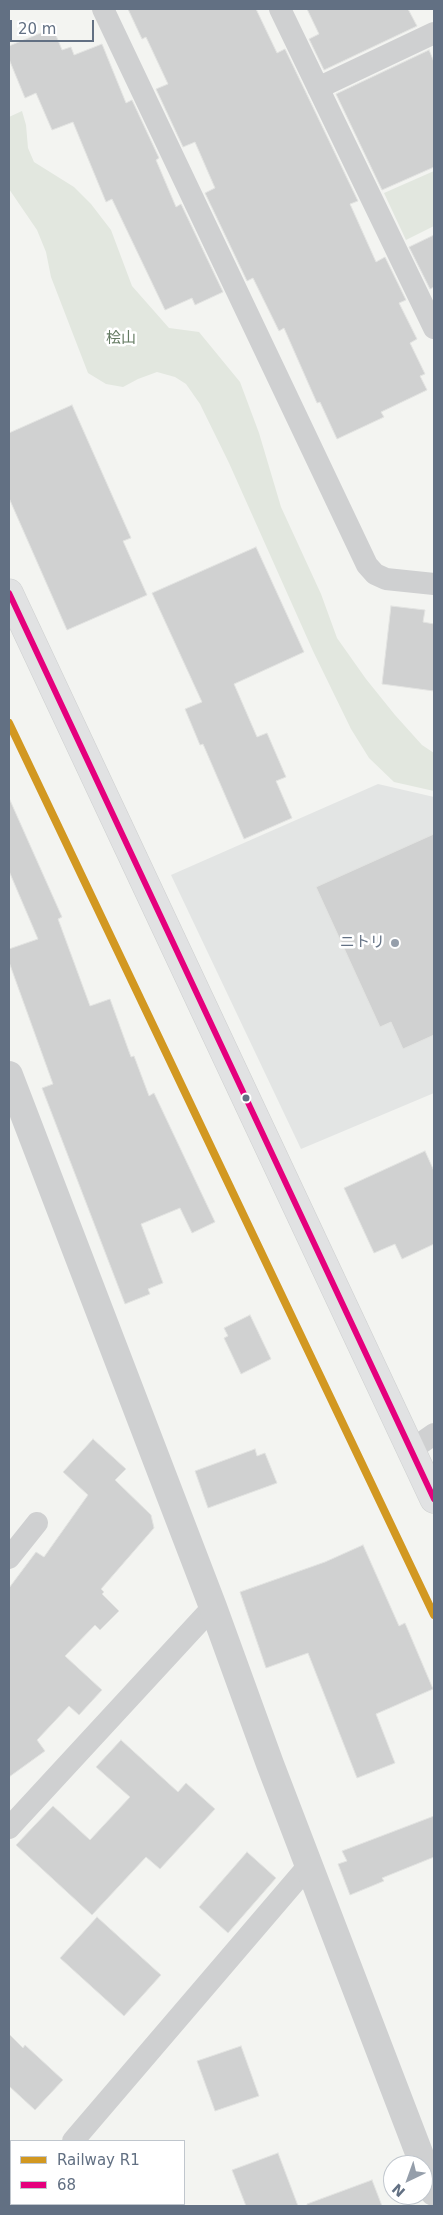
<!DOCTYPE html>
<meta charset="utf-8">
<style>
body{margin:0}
#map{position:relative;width:443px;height:2215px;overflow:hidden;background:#f3f4f1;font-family:"DejaVu Sans",sans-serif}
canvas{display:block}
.frame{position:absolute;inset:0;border:10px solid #627083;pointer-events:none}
.legend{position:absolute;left:10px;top:2140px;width:175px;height:65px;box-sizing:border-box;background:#fff;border:1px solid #c0c6cd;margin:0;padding:6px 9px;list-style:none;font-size:15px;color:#627083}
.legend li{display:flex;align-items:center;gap:10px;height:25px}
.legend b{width:25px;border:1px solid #c0c6cd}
.north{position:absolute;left:383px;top:2155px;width:50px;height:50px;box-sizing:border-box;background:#fff;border:1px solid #c0c6cd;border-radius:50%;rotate:222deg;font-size:14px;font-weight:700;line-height:20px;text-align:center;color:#627083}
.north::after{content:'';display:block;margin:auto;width:18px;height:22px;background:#959eaa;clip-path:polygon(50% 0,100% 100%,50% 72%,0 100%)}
.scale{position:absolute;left:10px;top:20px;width:84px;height:22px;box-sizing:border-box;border:2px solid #627083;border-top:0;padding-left:6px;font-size:15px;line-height:18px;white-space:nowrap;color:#627083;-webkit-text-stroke:4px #fff;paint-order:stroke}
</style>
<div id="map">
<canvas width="443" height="2215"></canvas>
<div class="frame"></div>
<ul class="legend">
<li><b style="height:6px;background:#d29821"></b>Railway R1</li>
<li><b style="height:6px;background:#e5007d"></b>68</li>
</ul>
<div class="north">N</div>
<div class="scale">20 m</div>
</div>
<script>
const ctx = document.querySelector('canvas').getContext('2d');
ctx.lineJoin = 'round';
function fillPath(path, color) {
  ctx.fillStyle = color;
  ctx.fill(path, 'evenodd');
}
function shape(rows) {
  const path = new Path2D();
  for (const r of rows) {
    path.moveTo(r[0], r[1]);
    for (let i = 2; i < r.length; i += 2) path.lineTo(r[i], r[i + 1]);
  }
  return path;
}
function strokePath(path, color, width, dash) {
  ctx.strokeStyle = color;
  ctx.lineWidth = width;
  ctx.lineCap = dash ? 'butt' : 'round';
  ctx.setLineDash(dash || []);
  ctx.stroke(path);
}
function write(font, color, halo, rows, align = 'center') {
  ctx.font = font + ' "DejaVu Sans","Noto Sans JP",sans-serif';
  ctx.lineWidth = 5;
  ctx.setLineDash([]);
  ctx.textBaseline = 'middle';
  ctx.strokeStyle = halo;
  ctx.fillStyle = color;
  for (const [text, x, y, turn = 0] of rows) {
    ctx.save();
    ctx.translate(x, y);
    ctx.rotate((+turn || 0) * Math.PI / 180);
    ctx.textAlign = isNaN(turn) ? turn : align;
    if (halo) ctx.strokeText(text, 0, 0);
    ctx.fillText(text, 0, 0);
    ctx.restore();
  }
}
fillPath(shape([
 [378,784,434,797,434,1093,301,1149,171,875]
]), '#e3e5e4');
fillPath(shape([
 [22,111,26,125,28,148,34,162,74,187,91,204,111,230,132,286,169,328,199,332,240,382,259,433,281,507,321,594,337,638,366,679,395,715,422,745,434,753,434,791,394,782,369,758,351,729,313,651,229,463,200,404,186,384,175,377,157,372,138,379,123,387,106,384,88,373,51,277,46,252,37,230,9,189,9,117],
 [434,171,434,226,406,240,384,193]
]), '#e2e7df');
fillPath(shape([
 [9,2175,11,2177,11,2204,46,2204,49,2206,9,2206]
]), '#cfd6d9');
const building = shape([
 [128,9,256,9,277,53,285,49,358,201,350,204,376,262,385,257,406,300,399,303,417,339,410,343,425,374,420,376,427,390,381,412,384,417,337,439,320,402,317,403,284,328,279,331,253,278,247,281,205,193,215,188,195,142,183,147,156,89,168,84,146,37,142,39,128,9],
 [307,9,408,9,417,26,324,70,309,39,319,34,307,9],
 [53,28,62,50,71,47,74,55,102,44,126,103,132,100,159,158,156,160,176,207,181,204,223,292,195,305,192,298,165,310,112,199,106,202,73,122,52,130,36,93,25,98,9,59,9,46,53,28],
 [429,50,434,62,434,167,382,190,336,94,429,50],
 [434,235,434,287,430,289,409,247,434,235],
 [72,405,131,538,123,541,147,595,67,630,9,498,9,433,72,405],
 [256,547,304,652,234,684,257,737,267,733,286,777,276,781,292,818,244,839,203,744,200,745,185,709,202,702,152,593,256,547],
 [391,606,425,610,423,622,434,624,434,691,382,684,391,606],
 [9,798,62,917,58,919,90,1006,110,999,131,1057,134,1056,149,1096,154,1093,215,1222,192,1233,180,1208,141,1224,163,1283,148,1289,150,1294,125,1304,42,1088,53,1084,9,962,9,949,38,939,9,871,9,798],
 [434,834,434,1035,403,1049,391,1022,380,1027,316,887,434,834],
 [425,1151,434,1171,434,1244,402,1259,395,1244,374,1253,344,1188,425,1151],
 [250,1315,271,1359,241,1374,224,1338,228,1336,224,1328,250,1315],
 [93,1439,126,1469,115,1480,151,1515,154,1528,101,1589,104,1592,102,1594,119,1611,100,1630,95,1625,65,1656,102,1690,79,1715,69,1706,37,1740,45,1751,9,1777,9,1588,36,1552,44,1557,88,1495,63,1472,93,1439],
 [255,1449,257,1456,265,1453,277,1483,208,1508,195,1471,255,1449],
 [363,1545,399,1626,405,1623,433,1689,376,1714,395,1763,357,1778,308,1653,266,1668,240,1592,325,1562,363,1545],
 [121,1740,178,1792,186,1783,215,1809,160,1869,146,1857,92,1915,16,1845,53,1806,90,1840,130,1797,96,1767,121,1740],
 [434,1816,434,1857,382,1878,384,1881,350,1895,338,1864,347,1861,342,1851,434,1816],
 [247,1852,276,1878,228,1933,199,1907,247,1852],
 [97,1917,161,1975,124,2016,60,1958,97,1917],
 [9,2034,23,2048,25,2045,63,2080,35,2110,9,2086,9,2034],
 [241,2046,259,2096,215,2111,197,2061,241,2046],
 [278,2153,298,2206,246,2206,232,2170,278,2153],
 [372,2180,382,2206,307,2206,307,2204,372,2180]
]);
fillPath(building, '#d0d1d1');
strokePath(building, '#e2e3e1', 1);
const trunk = shape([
 [9,593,434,1499]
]);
strokePath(trunk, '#ced0d0', 29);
strokePath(shape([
 [103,9,367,565,375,574,386,579,434,584],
 [280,9,434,328],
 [318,88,434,33],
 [411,1450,434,1434],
 [9,1558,37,1523],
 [9,1828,213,1607],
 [73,2141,310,1864]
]), '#cfd0d1', 22);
strokePath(shape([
 [9,1075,213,1607,270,1764,434,2192]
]), '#cfd0d1', 28);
strokePath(trunk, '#e1e2e3', 28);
strokePath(shape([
 [9,593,434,1499]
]), '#e5007d', 6);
strokePath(shape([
 [9,723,434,1615]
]), '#d29821', 8);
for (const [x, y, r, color] of [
 [395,943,5,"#959eaa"],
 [246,1098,4.5,"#627083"]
]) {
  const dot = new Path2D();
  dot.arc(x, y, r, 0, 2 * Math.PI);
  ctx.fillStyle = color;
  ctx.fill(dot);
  strokePath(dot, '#fff', 2);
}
write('15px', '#637a61', '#fff', [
 ["桧山",121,339]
]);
write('15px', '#627083', '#fff', [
 ["ニトリ",385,943]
], 'right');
</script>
